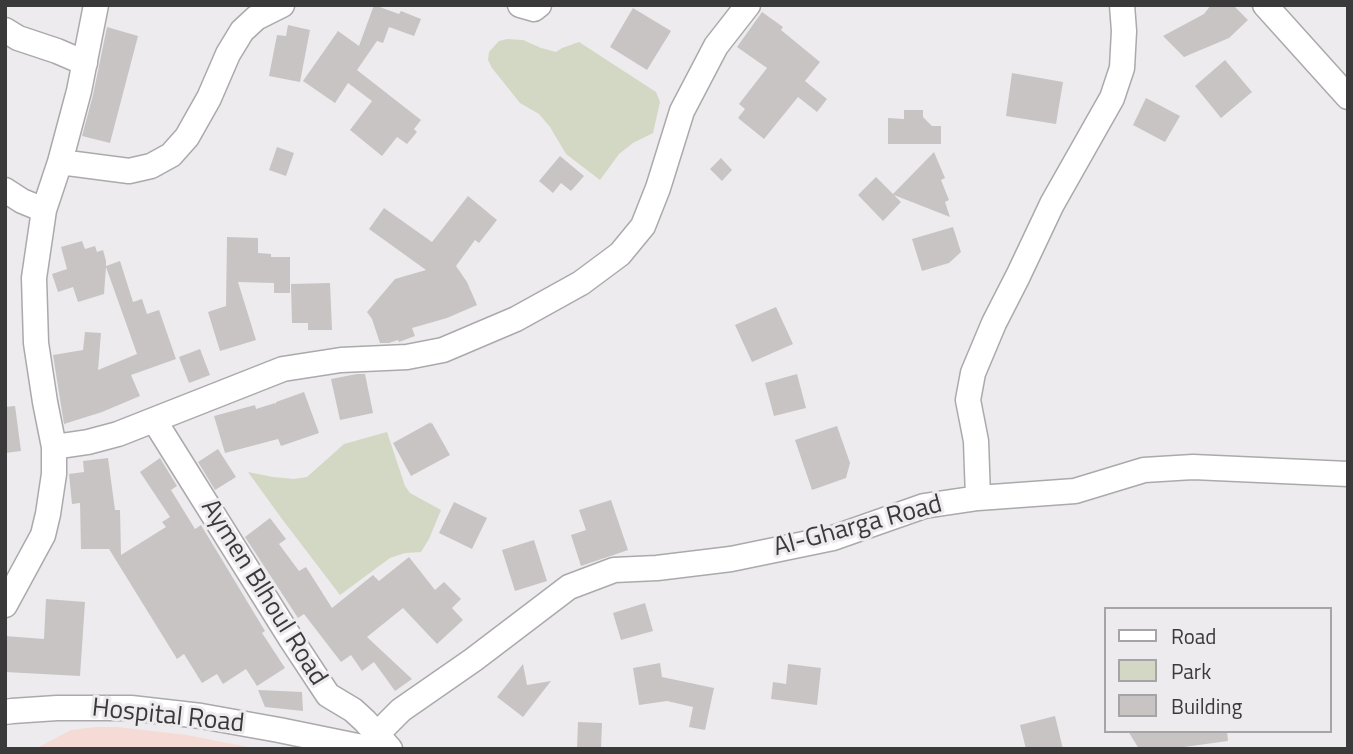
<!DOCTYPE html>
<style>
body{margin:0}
#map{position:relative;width:1353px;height:754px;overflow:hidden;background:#edebee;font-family:"Titillium Web",sans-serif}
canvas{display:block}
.frame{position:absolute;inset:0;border:7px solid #3b3a3b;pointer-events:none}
.legend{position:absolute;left:1104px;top:607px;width:228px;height:126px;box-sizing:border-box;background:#edebee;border:2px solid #a6a4a6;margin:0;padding:9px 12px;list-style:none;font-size:21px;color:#3b3a3b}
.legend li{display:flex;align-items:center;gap:14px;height:35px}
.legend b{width:35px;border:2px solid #a6a4a6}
</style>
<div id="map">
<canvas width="1353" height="754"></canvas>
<div class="frame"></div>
<ul class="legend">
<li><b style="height:9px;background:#fff"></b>Road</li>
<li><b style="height:19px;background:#d2d8c3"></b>Park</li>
<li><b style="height:19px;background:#c8c4c3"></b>Building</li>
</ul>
</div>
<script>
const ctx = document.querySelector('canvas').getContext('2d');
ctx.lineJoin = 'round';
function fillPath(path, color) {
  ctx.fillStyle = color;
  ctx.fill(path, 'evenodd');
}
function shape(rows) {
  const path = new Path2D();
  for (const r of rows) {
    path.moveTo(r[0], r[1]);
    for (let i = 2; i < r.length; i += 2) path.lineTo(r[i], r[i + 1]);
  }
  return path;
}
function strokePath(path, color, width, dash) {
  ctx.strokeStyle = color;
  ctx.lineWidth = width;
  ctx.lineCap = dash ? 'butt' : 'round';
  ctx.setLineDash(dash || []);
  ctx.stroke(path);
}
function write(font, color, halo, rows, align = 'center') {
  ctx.font = font + ' "Titillium Web",sans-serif';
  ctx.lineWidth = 6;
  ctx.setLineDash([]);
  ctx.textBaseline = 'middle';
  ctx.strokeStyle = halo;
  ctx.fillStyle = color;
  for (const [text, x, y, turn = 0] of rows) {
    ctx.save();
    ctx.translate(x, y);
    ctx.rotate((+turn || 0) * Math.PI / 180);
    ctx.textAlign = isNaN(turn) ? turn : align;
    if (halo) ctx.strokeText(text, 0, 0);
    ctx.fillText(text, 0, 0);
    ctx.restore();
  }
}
fillPath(shape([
 [96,727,117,727,187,735,258,749,35,749,71,730]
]), '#f5dbd5');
fillPath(shape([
 [507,39,523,40,541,48,556,52,562,48,579,42,656,92,660,102,653,133,633,143,619,154,600,180,566,154,550,127,539,114,520,103,492,68,488,60,489,52,499,41],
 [387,432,405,486,410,493,441,510,429,539,421,552,405,553,390,558,340,595,282,519,248,472,273,477,294,479,307,477,344,444]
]), '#d2d8c3');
fillPath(shape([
 [374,5,399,14,401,11,421,19,414,36,389,27,383,43,377,41,357,70,421,120,414,129,417,132,407,144,397,137,382,156,350,130,372,101,348,83,335,103,303,81,338,31,359,46],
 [1211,5,1233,5,1248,20,1229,38,1184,57,1163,36,1204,14],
 [633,8,671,31,647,70,610,47],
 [762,12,783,27,781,30,820,62,805,81,827,99,817,112,798,97,764,139,738,118,745,109,739,104,767,68,737,47],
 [288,25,310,30,300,82,269,76,277,35,286,36],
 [107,27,138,36,110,143,82,136,93,95],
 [1225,60,1252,92,1221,118,1195,86],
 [1012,73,1063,82,1056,124,1006,116],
 [1146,98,1180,116,1165,142,1133,125],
 [904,110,923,110,923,117,932,126,941,126,941,144,888,144,888,118,904,119],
 [277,147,294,153,286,176,269,170],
 [934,152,945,178,941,180,949,200,945,202,950,217,894,195,901,202,883,221,858,195,876,177,893,194],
 [560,156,584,176,571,191,561,183,553,193,539,181],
 [721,158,732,170,722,181,710,169],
 [468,196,497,220,479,243,475,240,456,266,467,282,477,305,447,318,412,328,415,336,399,342,398,340,389,343,380,343,372,319,367,312,395,279,426,270,369,229,384,208,432,242],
 [953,227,961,252,949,263,922,271,912,239],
 [227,237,258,238,258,253,271,254,271,257,290,257,290,293,274,293,274,283,238,282,256,340,220,351,208,312,226,306],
 [82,241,85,249,95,246,97,252,103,250,106,261,106,266,120,261,133,302,142,299,147,314,159,310,176,359,131,375,140,396,102,412,64,424,53,355,83,350,85,332,101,333,98,370,137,354,106,267,104,294,78,302,73,287,58,292,52,274,67,269,61,247],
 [330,283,332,330,308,330,308,323,292,323,291,284],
 [776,307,793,344,752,362,735,325],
 [200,349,210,375,189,383,179,357],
 [357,374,365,374,373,413,340,420,331,379],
 [797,374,806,408,774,416,765,383],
 [304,392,319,433,281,446,278,439,225,453,214,416,255,405,256,409,275,403,276,404,276,402],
 [15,406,21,451,5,453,5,407],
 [431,422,430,424,432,423,450,455,411,476,393,443],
 [837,426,850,463,846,478,812,490,795,440],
 [218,449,236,477,215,490,198,462],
 [108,458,115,510,120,510,121,555,166,527,162,522,170,517,140,472,160,458,177,486,171,490,195,529,201,525,265,631,262,633,285,668,257,686,246,669,223,684,217,674,202,683,184,654,177,659,109,549,81,549,80,503,72,504,69,474,84,472,83,461],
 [611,500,628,550,581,566,571,535,586,530,579,510],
 [454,502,487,518,472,549,439,533],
 [270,518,286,539,279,544,299,571,306,567,332,608,373,575,379,581,409,557,435,590,444,582,461,599,452,608,463,620,437,644,403,608,367,637,412,679,395,691,374,662,362,671,351,655,341,662,304,614,298,618,245,537],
 [534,540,547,581,515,591,502,550],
 [46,599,85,602,80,676,5,672,5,636,44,639],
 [645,603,653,631,621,640,613,613],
 [660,663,662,677,714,688,705,730,689,727,693,707,667,701,639,705,633,668],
 [523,664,527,685,551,681,523,717,497,697],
 [788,664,821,668,817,705,771,699,773,682,786,684],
 [258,690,302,692,303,711,265,707],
 [1055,716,1063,749,1026,749,1020,725],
 [578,722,602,723,601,749,577,749],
 [1128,731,1227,731,1228,741,1184,747,1185,749,1139,749]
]), '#c8c4c3');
const minor = shape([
 [520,5,534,9,539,5],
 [1265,5,1348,97],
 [5,30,18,38,57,51,85,63],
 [60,162,129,171,151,166,171,155,187,137,209,98,228,54,242,31,256,18,282,5],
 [5,190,22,201,44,210,34,278,36,343,45,402,54,447,54,474,48,514,43,535,5,605],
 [44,210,60,162,79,91,96,5],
 [154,420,291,639,328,695,353,710,365,721,390,749],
 [54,447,88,442,118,434,283,369,341,360,407,357,443,350,516,319,581,283,620,254,643,226,658,188,682,111,716,46,748,5],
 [978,498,976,441,968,400,973,373,994,323,1018,276,1052,204,1112,98,1122,68,1124,31,1122,5],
 [5,712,12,711,57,708,131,708,201,716,279,730,372,749],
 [377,734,401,710,473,660,569,587,614,570,657,568,731,559,833,538,924,506,978,498,1075,491,1144,470,1193,467,1348,474]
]);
strokePath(minor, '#aba9ac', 27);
strokePath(minor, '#fff', 24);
write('26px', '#3b3a3b', '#edebee', [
 ["Al-Gharga Road",858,527,-15],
 ["Aymen Blhoul Road",263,593,58],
 ["Hospital Road",168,717,6]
]);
</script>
